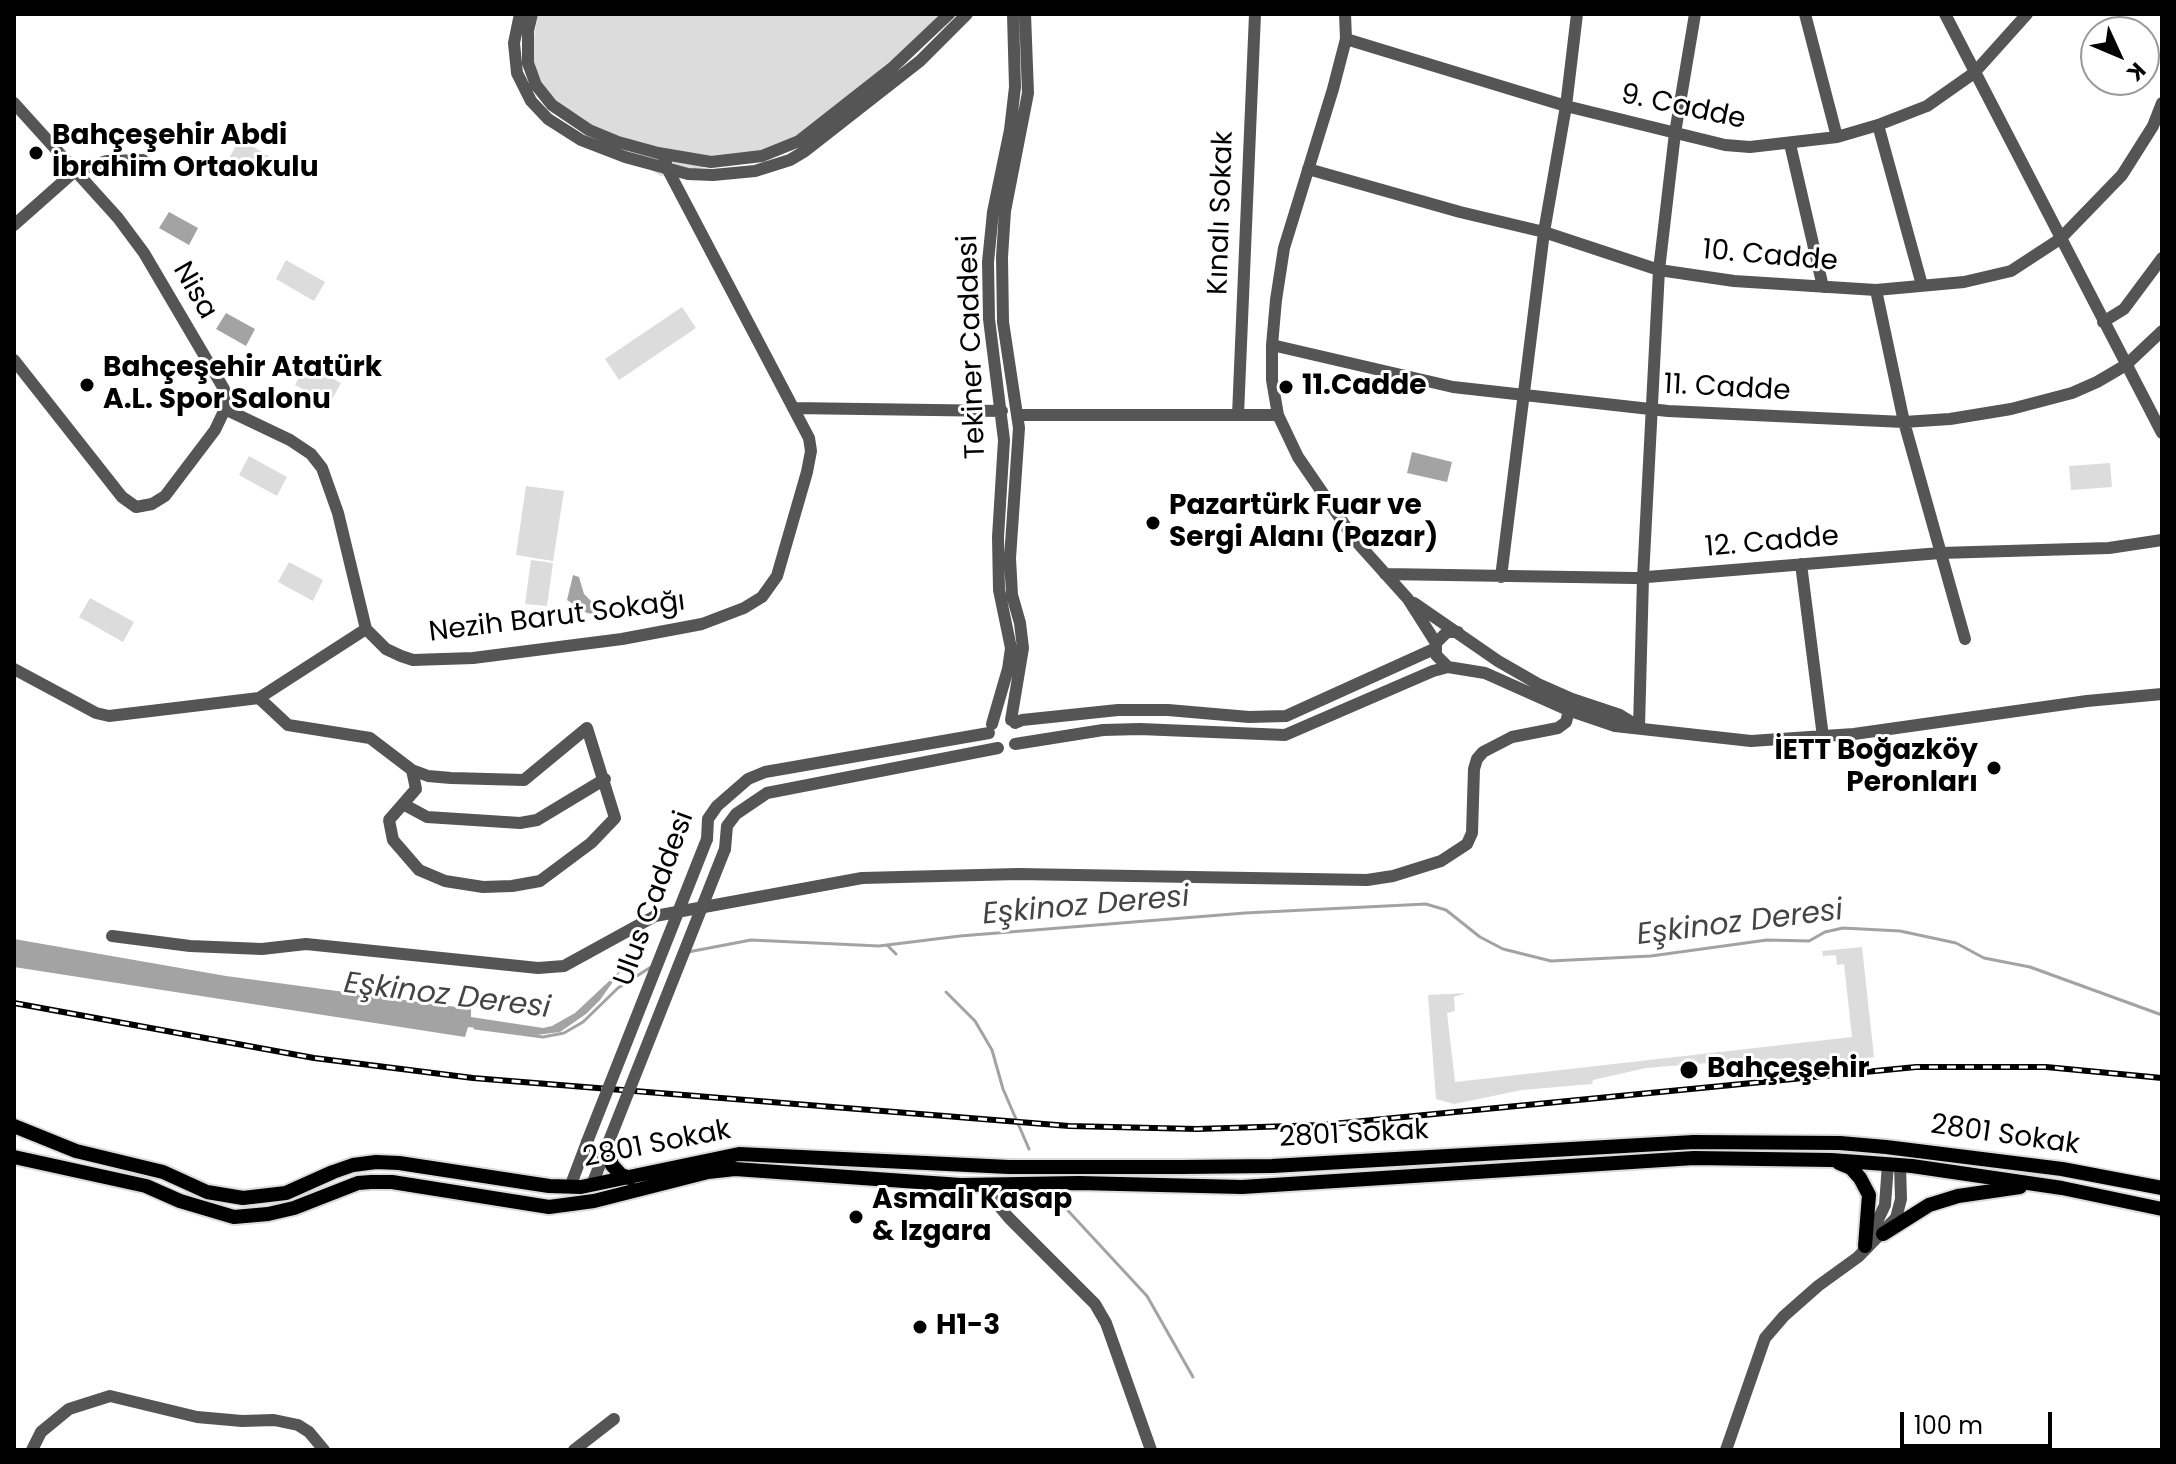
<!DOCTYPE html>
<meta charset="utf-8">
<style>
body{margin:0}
#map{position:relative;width:2176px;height:1464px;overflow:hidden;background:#fff;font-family:Poppins,sans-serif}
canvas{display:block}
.frame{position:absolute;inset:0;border:16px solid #000;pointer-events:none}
.north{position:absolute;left:2080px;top:16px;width:80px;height:80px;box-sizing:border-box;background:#fff;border:2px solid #999;border-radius:50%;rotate:134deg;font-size:22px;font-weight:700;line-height:32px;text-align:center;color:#000}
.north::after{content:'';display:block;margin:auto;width:28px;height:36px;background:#000;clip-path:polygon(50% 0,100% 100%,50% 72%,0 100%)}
.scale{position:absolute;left:1900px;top:1412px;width:152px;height:36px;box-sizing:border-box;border:4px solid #000;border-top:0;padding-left:10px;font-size:24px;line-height:28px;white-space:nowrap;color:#000;-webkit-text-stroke:6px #fff;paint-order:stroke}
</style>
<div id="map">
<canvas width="2176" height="1464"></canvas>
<div class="frame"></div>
<div class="north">K</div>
<div class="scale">100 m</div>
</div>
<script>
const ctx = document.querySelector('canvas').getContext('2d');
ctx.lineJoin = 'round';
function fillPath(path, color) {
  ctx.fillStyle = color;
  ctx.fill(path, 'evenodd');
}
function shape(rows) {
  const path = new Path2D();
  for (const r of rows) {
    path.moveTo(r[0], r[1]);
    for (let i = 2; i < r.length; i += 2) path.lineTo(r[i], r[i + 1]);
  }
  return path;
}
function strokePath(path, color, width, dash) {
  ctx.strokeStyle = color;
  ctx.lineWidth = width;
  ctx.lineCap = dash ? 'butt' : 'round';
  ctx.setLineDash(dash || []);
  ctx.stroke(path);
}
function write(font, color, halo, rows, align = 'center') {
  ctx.font = font + ' Poppins,sans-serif';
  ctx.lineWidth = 6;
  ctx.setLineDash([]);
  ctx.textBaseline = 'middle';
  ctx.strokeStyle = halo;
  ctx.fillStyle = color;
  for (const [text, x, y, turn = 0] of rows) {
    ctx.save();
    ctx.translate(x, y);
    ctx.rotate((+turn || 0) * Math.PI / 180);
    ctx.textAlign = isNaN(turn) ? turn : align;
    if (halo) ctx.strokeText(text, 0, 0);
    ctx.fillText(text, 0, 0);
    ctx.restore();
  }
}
fillPath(shape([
 [538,14,958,14,866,98,808,145,755,162,706,167,661,176,559,117,530,60],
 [240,139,275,160,265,178,229,158],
 [286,260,325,282,314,301,276,279],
 [682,307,696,328,619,380,605,359],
 [306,364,341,383,330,403,295,385],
 [249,456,287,477,277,496,239,475],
 [2110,463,2112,487,2071,490,2069,466],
 [526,486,564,491,553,561,516,555],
 [531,560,553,563,547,606,525,604],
 [289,562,323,580,313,601,278,582],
 [90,598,134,622,123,642,79,617],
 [1862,947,1874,1057,1793,1067,1791,1058,1693,1064,1646,1068,1593,1080,1592,1084,1522,1090,1454,1104,1436,1099,1428,995,1466,993,1454,997,1455,1011,1447,1013,1455,1082,1852,1037,1844,964,1837,965,1836,955,1823,956,1822,951]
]), '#dcdcdc');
fillPath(shape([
 [169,212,198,228,189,245,159,228],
 [226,313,255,329,246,346,216,329],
 [1412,452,1452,462,1447,482,1407,473],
 [573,575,579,577,584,594,592,602,600,605,601,610,597,615,587,613,567,600],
 [14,939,226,976,471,1009,471,1017,543,1028,552,1026,575,1013,622,969,600,1000,586,1014,560,1032,536,1035,468,1027,465,1037,14,967]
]), '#a3a3a3');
strokePath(shape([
 [888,946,896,954],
 [688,952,751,940,879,946,960,936,1245,913,1426,904,1446,910,1480,937,1503,949,1551,961,1651,956,1767,940,1809,941,1825,932,1843,928,1900,931,1956,943,1984,958,2030,967,2162,1015],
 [946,992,975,1021,992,1050,1003,1089,1029,1149],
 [475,1028,543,1037,564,1033,583,1022,618,988,651,967],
 [1059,1201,1147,1296,1193,1377]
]), '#a3a3a3', 3);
const major = shape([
 [14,1126,76,1151,163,1172,207,1192,243,1198,286,1193,333,1172,353,1165,376,1162,399,1163,549,1186,581,1187,739,1154,1009,1167,1182,1167,1272,1166,1694,1142,1840,1143,1886,1147,2062,1169,2162,1188],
 [607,1146,612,1165,621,1175,630,1178],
 [14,1157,146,1186,180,1201,234,1217,268,1214,294,1208,358,1183,371,1182,392,1182,549,1207,594,1201,708,1172,735,1169,961,1185,1079,1183,1242,1187,1694,1158,1831,1160,1912,1166,2062,1188,2162,1209],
 [1839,1163,1851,1168,1860,1178,1869,1195,1865,1246],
 [1883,1234,1929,1205,1958,1196,2020,1187]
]);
strokePath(major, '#dbdbdb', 18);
strokePath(shape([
 [520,14,514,43,517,73,531,101,548,119,581,140,625,157,688,174,713,175,755,171,790,160,805,151,920,61,967,14],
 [532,14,528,31,528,63,536,85,552,105,589,130,618,142,658,153,711,162,762,156,799,141,892,68,949,14],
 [1345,14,1346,39,1333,89,1284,248,1276,300,1272,345,1272,380,1278,415,1298,457,1355,540,1408,599,1436,643],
 [1805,14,1837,137],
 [1945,14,2162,433],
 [1346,39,1566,106,1725,145,1750,147,1837,137,1878,125,1927,106,1974,73,2027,14],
 [14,103,118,218,144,253,224,389,225,409,215,430,165,496,152,504,136,507,122,497,14,360],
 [1878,125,1922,285],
 [1790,144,1823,287],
 [1308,169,1460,212,1544,232,1659,270,1734,281,1876,290,1964,282,2011,271,2060,239,2122,175,2153,126,2162,103],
 [14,225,75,171,107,161,143,160],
 [1876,290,1904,422,1965,639],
 [2103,322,2124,309,2162,258],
 [1272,345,1453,387,1668,411,1904,422,1950,419,2011,409,2072,393,2097,382,2126,365,2162,331],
 [793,408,1002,411],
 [225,409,290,440,311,454,322,468,338,513,366,629,386,649,401,656,413,660,473,658,622,639,702,624,744,608,762,597,777,576,807,472,811,451,809,438,668,170,663,154],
 [1017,415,1278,415],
 [1238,415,1255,14],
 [1801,564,1823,737],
 [1385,574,1635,578,1940,553,2109,548,2162,540],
 [1501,577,1544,232,1566,106,1577,14],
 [1414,603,1498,661,1538,684,1572,699,1620,715,1638,726],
 [366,629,259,698,288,725,370,738,412,770,416,789,389,820,393,840,419,870,445,881,483,887,512,886,540,881,591,843,615,818,587,728,524,780,451,778,428,776,412,770],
 [1458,632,1447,632,1436,643,1436,655,1448,667,1485,673,1568,710,1615,726,1751,741,1854,734,2087,701,2162,694],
 [14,669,96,713,109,716,259,698],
 [1011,720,1023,648,1020,623,1012,595,1010,558,1019,428,1003,322,1002,257,1005,211,1028,93,1025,14],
 [1015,723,1022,720,1118,710,1168,710,1249,717,1286,716,1434,649],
 [992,724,1008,669,1011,648,999,590,998,537,1004,440,989,319,988,262,993,212,1010,130,1015,87,1013,14],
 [1639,727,1643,578,1659,270,1675,133,1695,14],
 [1015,744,1103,730,1140,729,1285,735,1433,671,1448,667],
 [403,804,427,817,520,823,537,820,605,779],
 [707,839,708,819,717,806,748,779,765,772,989,733],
 [725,849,727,826,736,814,767,793,998,748],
 [112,936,190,946,262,949,306,944,538,968,564,966,655,916,862,878,1018,874,1367,880,1393,876,1441,861,1467,844,1472,833,1474,769,1477,759,1483,752,1512,737,1558,728,1566,722,1572,699],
 [592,1185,607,1146],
 [982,1186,1009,1218,1095,1304,1106,1323,1151,1450],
 [570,1187,587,1142],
 [1868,1241,1885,1205,1888,1164],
 [32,1450,41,1432,69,1409,110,1396,197,1417,242,1421,274,1420,298,1425,309,1432,324,1450],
 [574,1450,614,1419],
 [1726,1450,1765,1338,1784,1316,1818,1286,1858,1257,1896,1218,1901,1199,1900,1165]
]), '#555', 12);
strokePath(major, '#000', 14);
const rail = shape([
 [14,1003,314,1058,473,1078,1069,1126,1197,1129,1322,1125,1916,1067,2046,1067,2162,1078]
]);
strokePath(rail, '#000', 6);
strokePath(rail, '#fff', 3, [9]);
strokePath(shape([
 [587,1142,707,839],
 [607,1146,725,849]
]), '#555', 12);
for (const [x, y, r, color] of [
 [36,153,8,"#000"],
 [87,385,8,"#000"],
 [1286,387,8,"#000"],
 [1153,523,8,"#000"],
 [1994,768,8,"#000"],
 [1689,1070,10,"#000"],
 [856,1217,8,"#000"],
 [920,1327,8,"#000"]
]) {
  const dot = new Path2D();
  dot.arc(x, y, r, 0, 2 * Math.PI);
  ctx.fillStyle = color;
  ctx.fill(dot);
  strokePath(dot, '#fff', 3);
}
write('28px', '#000', '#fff', [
 ["9. Cadde",1683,108,12],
 ["Kınalı Sokak",1222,213,-88],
 ["10. Cadde",1770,257,5],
 ["Nisa",194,291,60],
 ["Tekiner Caddesi",973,347,-92],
 ["11. Cadde",1727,389,3],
 ["12. Cadde",1772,543,-5],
 ["Nezih Barut Sokağı",557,618,-7],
 ["Ulus Caddesi",655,899,-70],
 ["2801 Sokak",1354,1135,-3],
 ["2801 Sokak",2005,1136,8],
 ["2801 Sokak",657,1145,-11]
]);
write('bold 28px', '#000', '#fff', [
 ["Bahçeşehir Abdi",52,137],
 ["İbrahim Ortaokulu",52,169],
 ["Bahçeşehir Atatürk",103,369],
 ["A.L. Spor Salonu",103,401],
 ["11.Cadde",1302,387],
 ["Pazartürk Fuar ve",1169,507],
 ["Sergi Alanı (Pazar)",1169,539],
 ["İETT Boğazköy",1978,752,"right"],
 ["Peronları",1978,784,"right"],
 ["Bahçeşehir",1707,1070],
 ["Asmalı Kasap",872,1201],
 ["& Izgara",872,1233],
 ["H1-3",936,1327]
], 'left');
write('italic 30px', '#444', '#fff', [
 ["Eşkinoz Deresi",1086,907,-5],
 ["Eşkinoz Deresi",1740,924,-7],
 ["Eşkinoz Deresi",447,997,7]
]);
</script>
